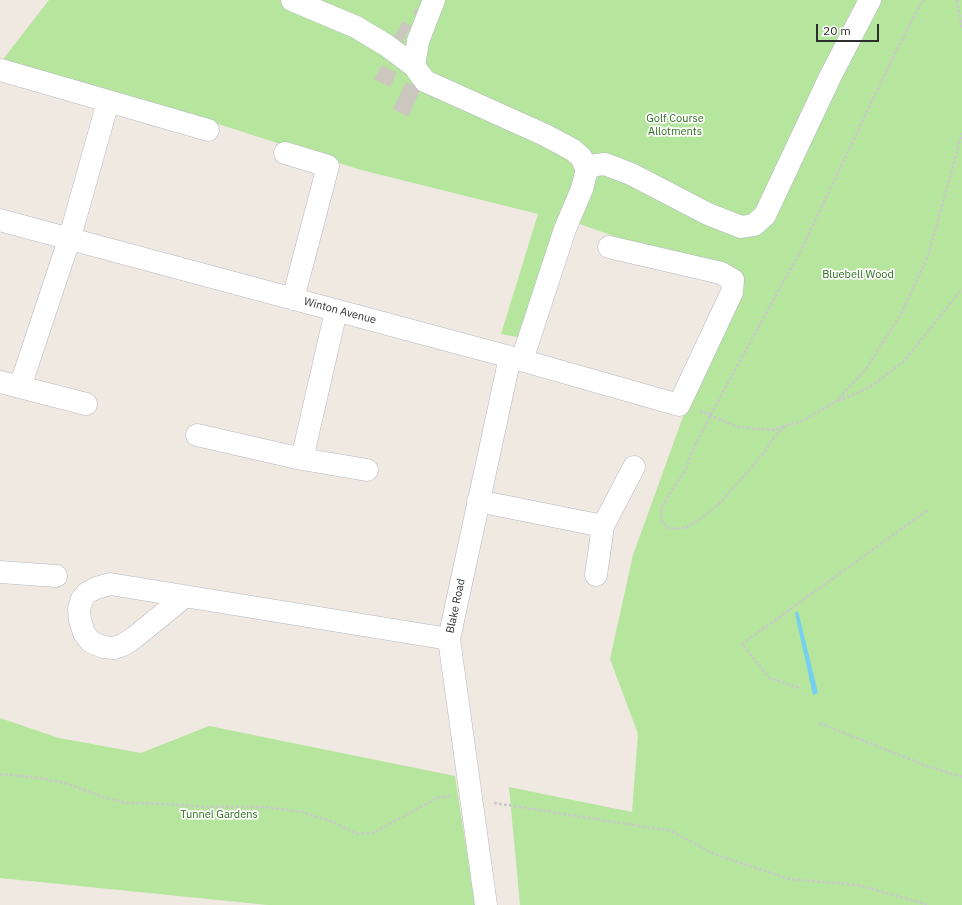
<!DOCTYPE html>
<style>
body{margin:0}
#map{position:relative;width:962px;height:905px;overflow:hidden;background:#efe9e1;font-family:"IBM Plex Sans",sans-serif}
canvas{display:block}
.scale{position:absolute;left:816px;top:24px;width:63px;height:18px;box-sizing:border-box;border:2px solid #2e2e2e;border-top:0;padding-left:5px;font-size:12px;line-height:14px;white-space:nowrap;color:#2e2e2e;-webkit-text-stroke:3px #fff;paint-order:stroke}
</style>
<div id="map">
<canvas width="962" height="905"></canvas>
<div class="scale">20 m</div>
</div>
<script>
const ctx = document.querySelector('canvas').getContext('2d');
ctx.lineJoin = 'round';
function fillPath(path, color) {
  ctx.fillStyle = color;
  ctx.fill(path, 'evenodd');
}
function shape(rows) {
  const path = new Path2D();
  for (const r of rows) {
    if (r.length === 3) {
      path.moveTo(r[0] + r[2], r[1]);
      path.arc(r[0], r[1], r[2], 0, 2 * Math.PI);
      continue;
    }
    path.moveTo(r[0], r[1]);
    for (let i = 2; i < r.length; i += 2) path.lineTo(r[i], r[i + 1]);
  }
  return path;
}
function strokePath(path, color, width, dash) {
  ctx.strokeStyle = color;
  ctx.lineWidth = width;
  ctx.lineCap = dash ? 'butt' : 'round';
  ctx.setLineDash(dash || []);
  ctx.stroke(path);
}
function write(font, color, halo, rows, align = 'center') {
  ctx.font = font + ' "IBM Plex Sans",sans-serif';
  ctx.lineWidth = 3.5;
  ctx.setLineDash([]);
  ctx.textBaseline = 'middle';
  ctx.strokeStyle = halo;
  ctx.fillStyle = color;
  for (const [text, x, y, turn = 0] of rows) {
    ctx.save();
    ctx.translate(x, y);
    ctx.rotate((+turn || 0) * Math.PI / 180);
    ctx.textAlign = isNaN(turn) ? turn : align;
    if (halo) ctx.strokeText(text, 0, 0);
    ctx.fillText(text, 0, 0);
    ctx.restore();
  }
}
fillPath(shape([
 [49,0,962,0,962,905,520,905,509,787,632,812,638,734,610,659,633,555,684,414,743,276,724,268,658,252,577,223,528,339,501,334,538,214,361,170,209,121,1,62],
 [0,718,59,738,141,753,209,726,455,776,475,905,268,905,0,878]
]), '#b6e59e');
fillPath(shape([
 [798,611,818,693,813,695,795,613]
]), '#75cff0');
fillPath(shape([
 [416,12,2.5],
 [403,21,411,26,403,42,394,37],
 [382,65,397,73,390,87,374,79],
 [406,82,421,88,408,117,393,109]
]), '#cbc7bf');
const minor = shape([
 [292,0,356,27,386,45,414,66,425,81,545,135,573,150,581,157,587,169,582,189,565,229,522,360],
 [414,66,418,41,434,0],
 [1,70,208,130],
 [285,153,328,166,293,299],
 [587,169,596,165,605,164,631,174,708,214,741,227,754,225,765,215,830,77,870,0],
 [0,220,510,357,679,405,732,292,733,280,721,273,609,247],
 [0,382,86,404],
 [20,387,70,237,108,102],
 [197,435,302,459,367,470],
 [302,459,336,311],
 [478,501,603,526],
 [0,572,56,576],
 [596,575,603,526,634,467],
 [184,597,135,637,123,645,114,648,103,647,91,642,84,633,80,620,79,609,82,599,87,593,96,588,110,584,449,639],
 [486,905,449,639,510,357]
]);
strokePath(minor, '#b4b7c1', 23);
strokePath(shape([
 [957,0,962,29],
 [838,401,870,387,904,361,962,289],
 [700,411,738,427,772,430,804,420,835,402,866,369,901,314,928,256,962,133],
 [785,426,774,437,764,453,721,502,702,518,685,528,669,529,661,520,662,507,671,491,686,470,693,449,724,390,802,248,896,51,921,3,924,0],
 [799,688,769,678,742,644,929,509],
 [819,723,927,766,962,777],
 [0,774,41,778,68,784,106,798,126,803,165,804,206,807,265,807,302,812,333,822,357,834,373,833,437,798,450,796],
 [494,803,671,831,714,854,789,879,858,885,929,905]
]), '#c9c9c9', 2.5, [3, 2]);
strokePath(minor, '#fff', 22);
write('11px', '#2c6e1b', '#fff', [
 ["Golf Course",675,119],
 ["Allotments",675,132],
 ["Bluebell Wood",858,275],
 ["Tunnel Gardens",219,815]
]);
write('11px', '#2e2e2e', '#fff', [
 ["Winton Avenue",340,311,15],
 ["Blake Road",456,606,-78]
]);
</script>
